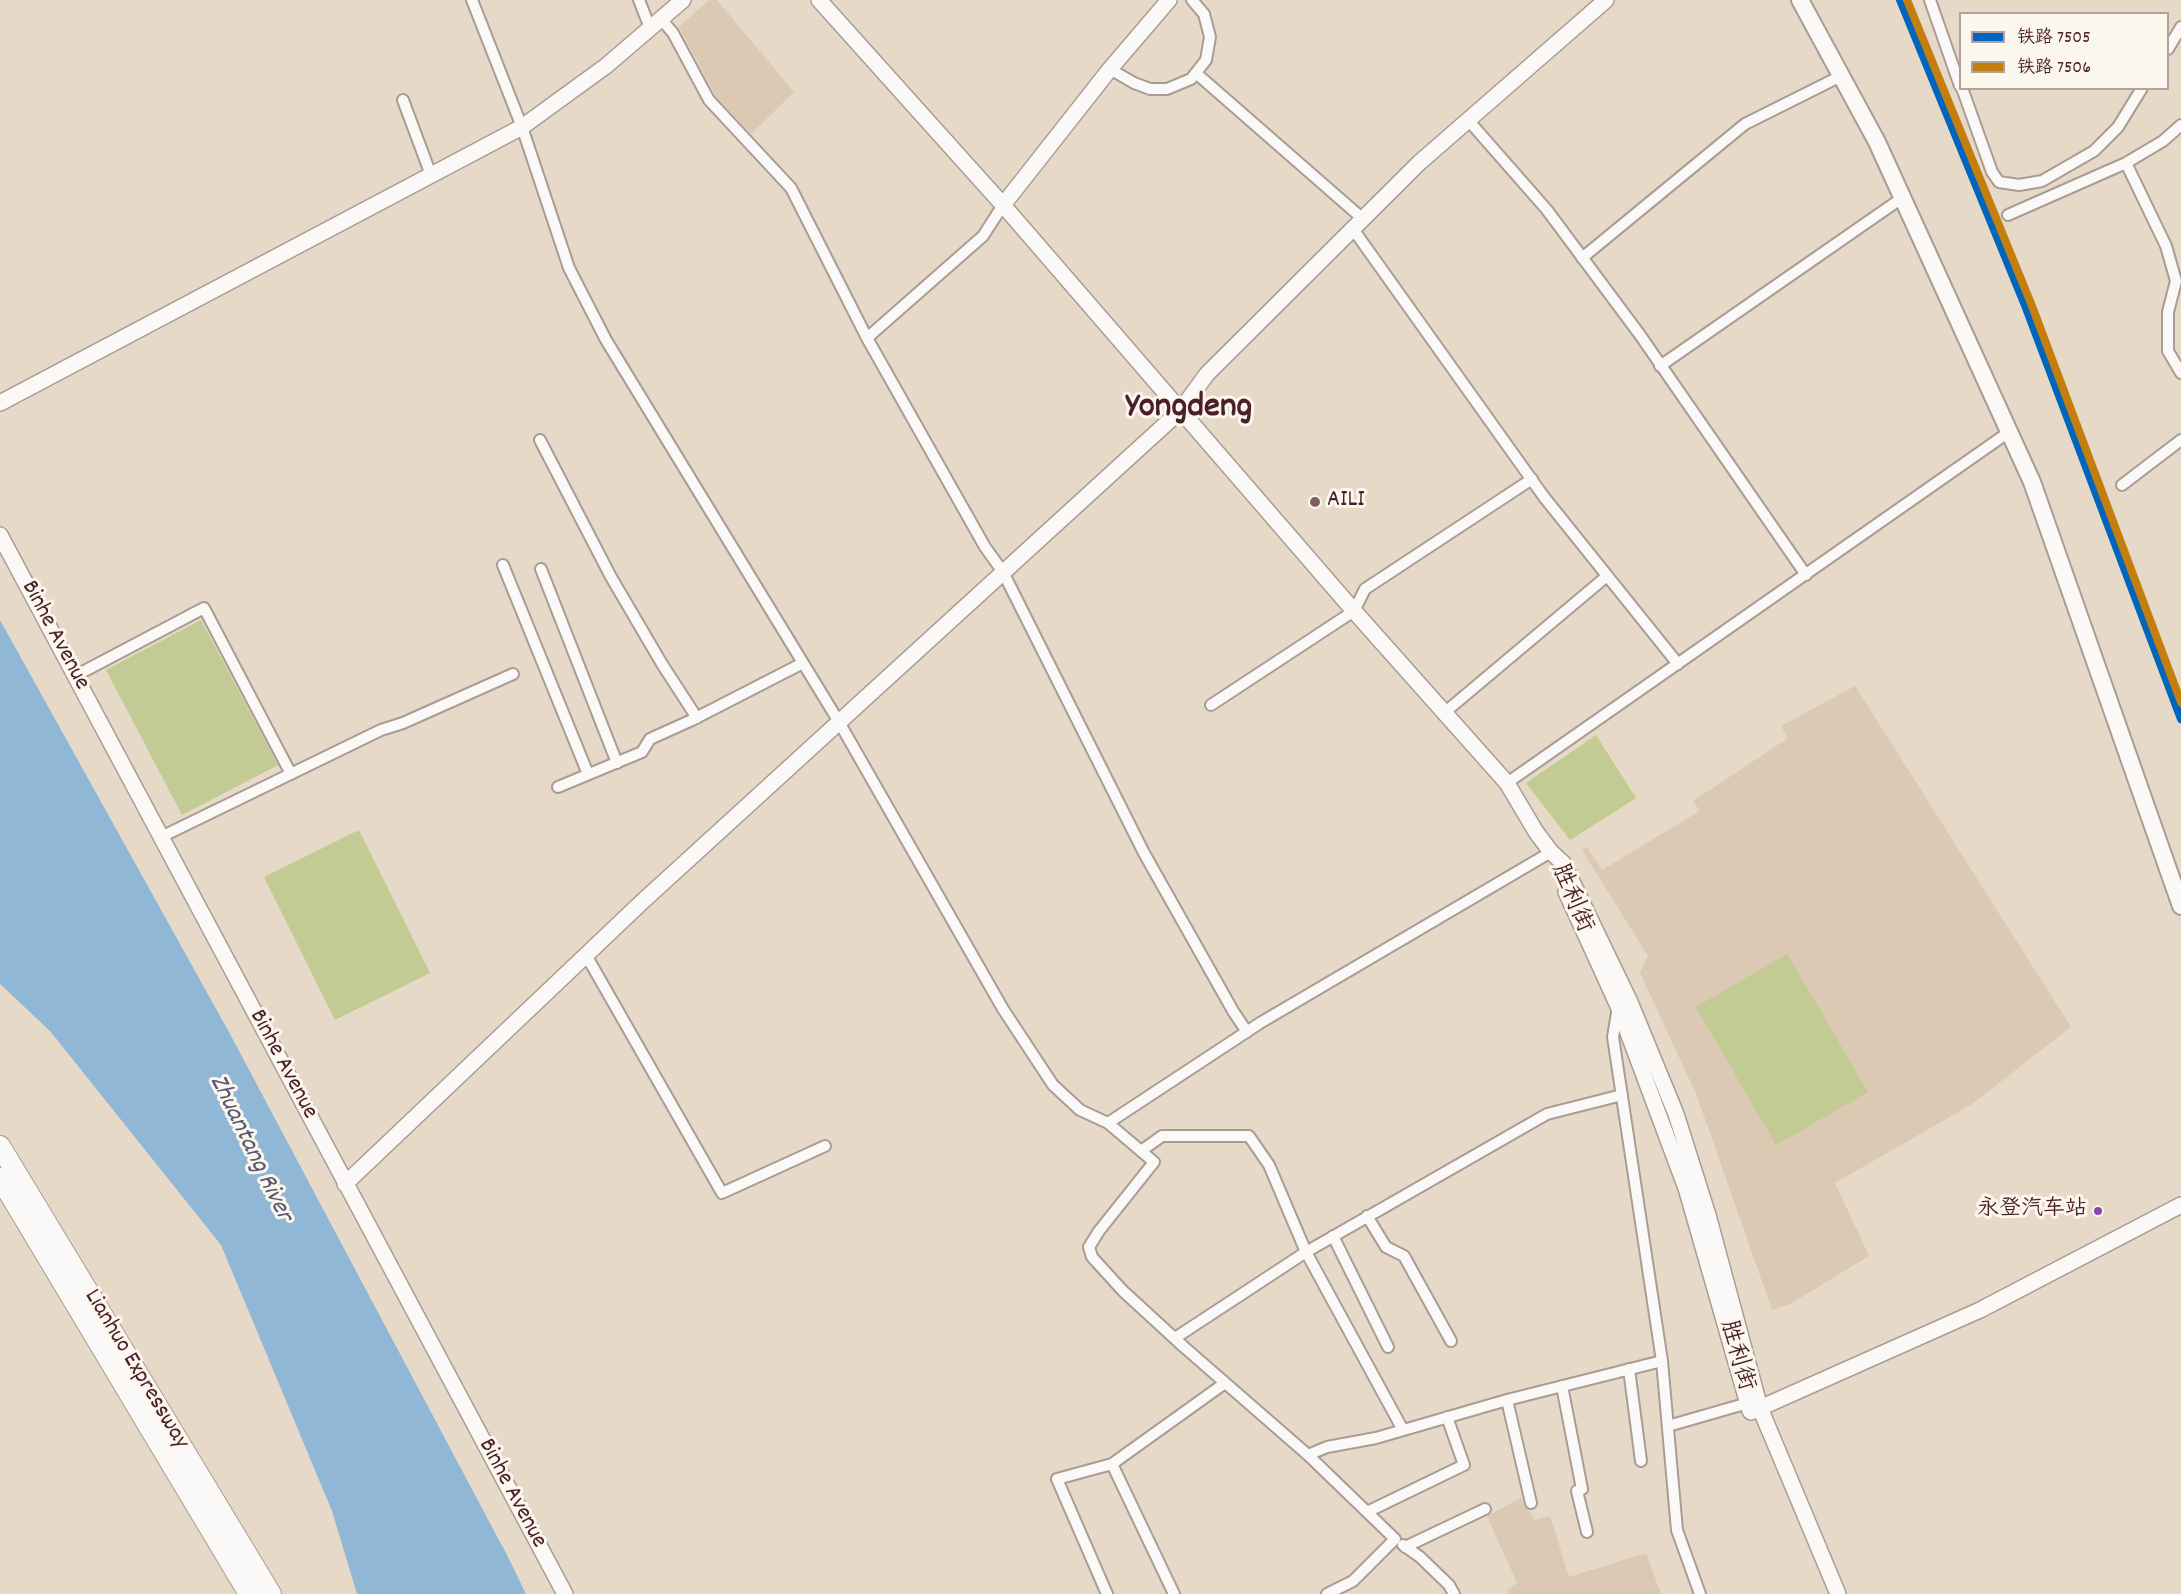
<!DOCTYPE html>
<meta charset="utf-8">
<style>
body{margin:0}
#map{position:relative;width:2181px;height:1594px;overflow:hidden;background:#e6d9c7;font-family:Dekko,"LXGW WenKai TC",sans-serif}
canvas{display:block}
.legend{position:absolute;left:1959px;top:12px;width:210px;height:78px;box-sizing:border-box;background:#fbf7ec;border:2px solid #b4a19f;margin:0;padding:8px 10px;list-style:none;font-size:18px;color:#4a1f2b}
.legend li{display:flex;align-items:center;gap:12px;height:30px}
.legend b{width:30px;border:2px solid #b4a19f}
</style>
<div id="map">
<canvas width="2181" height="1594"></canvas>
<ul class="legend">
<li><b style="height:8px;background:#0065bd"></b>铁路 7505</li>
<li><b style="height:8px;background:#c37e0d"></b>铁路 7506</li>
</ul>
</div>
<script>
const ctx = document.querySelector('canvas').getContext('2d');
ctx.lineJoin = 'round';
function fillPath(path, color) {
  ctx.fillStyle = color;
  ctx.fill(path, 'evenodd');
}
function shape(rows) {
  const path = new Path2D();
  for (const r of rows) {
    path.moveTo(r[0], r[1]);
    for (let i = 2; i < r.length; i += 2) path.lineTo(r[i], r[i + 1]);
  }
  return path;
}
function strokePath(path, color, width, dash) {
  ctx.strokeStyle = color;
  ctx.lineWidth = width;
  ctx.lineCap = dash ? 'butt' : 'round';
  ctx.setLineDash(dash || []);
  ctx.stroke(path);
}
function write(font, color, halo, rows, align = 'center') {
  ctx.font = font + ' Dekko,"LXGW WenKai TC",sans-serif';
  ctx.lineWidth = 6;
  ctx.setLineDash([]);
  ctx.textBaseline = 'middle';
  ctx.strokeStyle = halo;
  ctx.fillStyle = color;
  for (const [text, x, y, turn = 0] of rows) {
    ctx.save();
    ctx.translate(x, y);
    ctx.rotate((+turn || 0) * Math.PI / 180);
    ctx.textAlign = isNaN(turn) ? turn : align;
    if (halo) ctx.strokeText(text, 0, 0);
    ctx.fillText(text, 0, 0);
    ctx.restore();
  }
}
fillPath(shape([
 [709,0,717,0,794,92,751,134,717,98,679,27],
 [1855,686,2071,1027,1972,1104,1835,1183,1869,1256,1790,1304,1772,1310,1697,1096,1640,973,1648,956,1582,850,1587,847,1602,870,1700,811,1693,801,1788,738,1781,726],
 [1521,1498,1535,1520,1550,1516,1569,1577,1646,1553,1661,1594,1509,1594,1507,1590,1517,1583,1487,1516]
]), '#dbc9b4');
fillPath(shape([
 [201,620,278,765,182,815,106,670],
 [1596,735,1636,798,1570,840,1526,783],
 [359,830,430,973,335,1020,264,877],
 [1787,954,1868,1092,1776,1145,1696,1007]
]), '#c1cb93');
fillPath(shape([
 [0,620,230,1034,508,1557,526,1594,357,1594,332,1511,221,1245,50,1031,0,984]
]), '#91b7d7');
const street = shape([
 [472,0,522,127,569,268,606,340,839,722,1003,1009,1053,1085,1080,1110,1108,1123,1154,1162,1099,1231,1089,1247,1092,1257,1123,1291,1184,1347,1308,1455,1395,1539,1353,1581,1327,1594],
 [639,0,650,28],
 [1930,0,1960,86],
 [661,19,673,33,709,100,791,188,867,338,985,547,1003,572,1144,853,1233,1011,1247,1032],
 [2168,49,2181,27],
 [1110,69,1134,83,1150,89,1167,89,1191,79,1206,60,1210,37,1204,14,1192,0],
 [1197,74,1363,219],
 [1962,88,1992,172,1999,182,2019,185,2042,181,2094,151,2118,127,2142,88],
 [403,100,431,175],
 [1469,121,1547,210,1640,335,1806,575],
 [2126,163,2166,246,2176,281,2168,312,2168,351,2181,373],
 [2008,215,2126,163,2163,141,2181,125],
 [1353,229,1544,497,1678,664],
 [1582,258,1745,124,1841,76],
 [867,338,983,236,1003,205],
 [1660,366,1902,198],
 [540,440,611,577,662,664,697,718],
 [2122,485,2181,440],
 [503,565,588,774],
 [541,569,617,763],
 [75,676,204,608,291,774],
 [1211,705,1354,611,1365,589,1532,479],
 [1444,713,1607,576],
 [1507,783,2009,432],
 [558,787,642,752,650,739,692,720,803,663],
 [161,837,381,730,403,723,513,674],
 [586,955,722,1193,825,1146],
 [1618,1007,1613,1037,1662,1361,1677,1530,1700,1594],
 [1108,1123,1260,1023,1551,852],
 [1141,1151,1162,1136,1249,1136,1269,1165,1306,1252,1403,1430],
 [1367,1216,1386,1247,1404,1256,1451,1341],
 [1333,1236,1388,1347],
 [1175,1338,1306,1252,1547,1114,1622,1095],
 [1629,1369,1641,1461],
 [1562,1386,1582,1489,1577,1491,1587,1532],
 [1507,1400,1531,1503],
 [1668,1426,1748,1403],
 [1308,1455,1327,1447,1376,1438,1507,1400,1662,1361],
 [1112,1464,1174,1594],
 [1367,1512,1464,1465,1447,1417],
 [1403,1545,1420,1557,1449,1585,1454,1594],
 [1405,1547,1485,1509],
 [1107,1594,1057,1479,1112,1464,1225,1383]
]);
const secondary = shape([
 [819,0,1003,205,1354,611,1507,783,1536,832,1551,852,1563,863,1630,1002,1676,1114,1708,1215,1760,1408,1838,1594],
 [1003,205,1110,69,1169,0],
 [0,403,522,127,606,66,683,0],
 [0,535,565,1594],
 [1566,892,1618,1006,1686,1188,1750,1411],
 [345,1184,643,901,1180,411,1207,374,1419,163,1606,0],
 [1751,1412,1980,1310,2181,1205]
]);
const primary = shape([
 [1800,0,1877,142,2032,482,2181,906]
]);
const highway = shape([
 [0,1146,271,1594],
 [0,1178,249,1594]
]);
strokePath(street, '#aa9c94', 14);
strokePath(secondary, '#aa9c94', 18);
strokePath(primary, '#aa9c94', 20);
strokePath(highway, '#aa9c94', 22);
strokePath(street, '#fbf9f7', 10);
strokePath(secondary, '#fbf9f7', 15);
strokePath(primary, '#fbf9f7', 16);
strokePath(highway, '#fbf9f7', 20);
strokePath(shape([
 [1900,0,2026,308,2181,719]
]), '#0065bd', 8);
strokePath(shape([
 [1907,0,2032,306,2181,702]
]), '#c37e0d', 8);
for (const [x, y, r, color] of [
 [1315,502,6,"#816062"],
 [2098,1211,5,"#8e44ad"]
]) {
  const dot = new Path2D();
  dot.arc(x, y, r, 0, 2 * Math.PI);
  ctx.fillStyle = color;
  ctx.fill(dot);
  strokePath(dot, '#fbf7ec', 2);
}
write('22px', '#4a1f2b', '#fbf7ec', [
 ["永登汽车站",2087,1211]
], 'right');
write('24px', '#4a1f2b', '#fbf7ec', [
 ["AILI",1327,502]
], 'left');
write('24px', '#4a1f2b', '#fbf7ec', [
 ["Binhe Avenue",54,636,62],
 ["胜利街",1570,899,67],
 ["Binhe Avenue",282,1065,62],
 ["胜利街",1735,1356,74],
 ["Lianhuo Expressway",135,1370,59],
 ["Binhe Avenue",511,1494,62]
]);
write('italic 26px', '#585673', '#fbf7ec', [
 ["Zhuantang River",249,1149,64]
]);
write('bold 36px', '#4a1f2b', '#fbf7ec', [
 ["Yongdeng",1189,410]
]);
</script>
